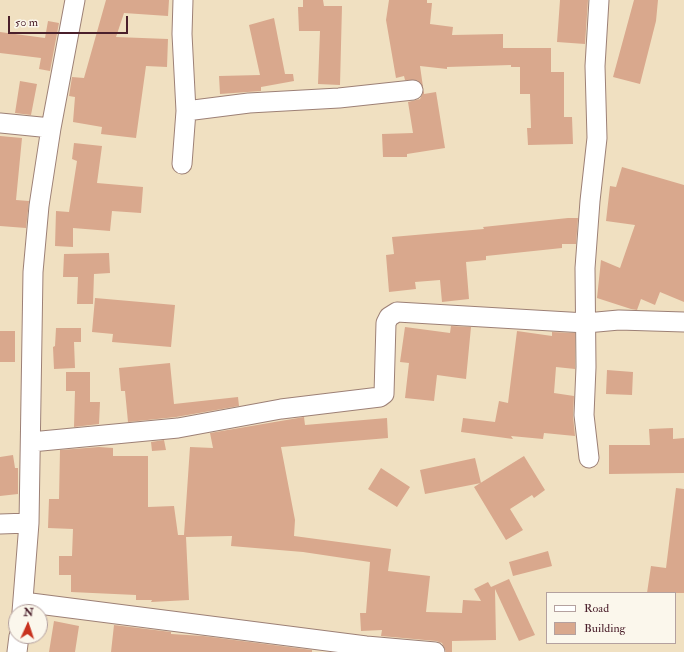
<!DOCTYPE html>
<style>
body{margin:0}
#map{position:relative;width:684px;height:652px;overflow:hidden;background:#f0e0c1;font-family:"IM FELL Double Pica",serif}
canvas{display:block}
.legend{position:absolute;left:546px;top:592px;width:130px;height:52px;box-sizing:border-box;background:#fbf7ec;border:1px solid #b4a19f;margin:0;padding:5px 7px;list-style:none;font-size:12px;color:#4a1f2b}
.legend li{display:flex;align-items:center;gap:8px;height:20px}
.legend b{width:20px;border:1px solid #b4a19f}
.north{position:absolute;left:8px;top:604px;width:40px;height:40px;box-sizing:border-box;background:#fbf7ec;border:1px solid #b4a19f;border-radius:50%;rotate:3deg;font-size:11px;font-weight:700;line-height:16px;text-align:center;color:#4a1f2b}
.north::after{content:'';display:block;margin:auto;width:14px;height:18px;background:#c8321e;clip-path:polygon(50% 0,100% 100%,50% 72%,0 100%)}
.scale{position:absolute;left:8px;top:16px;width:120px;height:18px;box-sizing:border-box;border:2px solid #4a1f2b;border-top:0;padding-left:5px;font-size:12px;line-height:14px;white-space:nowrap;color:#4a1f2b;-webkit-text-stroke:3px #fbf7ec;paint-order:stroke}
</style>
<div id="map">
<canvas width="684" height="652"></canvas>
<ul class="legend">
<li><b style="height:5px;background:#fff"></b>Road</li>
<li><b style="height:11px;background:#d9a88d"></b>Building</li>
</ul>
<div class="north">N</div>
<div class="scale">50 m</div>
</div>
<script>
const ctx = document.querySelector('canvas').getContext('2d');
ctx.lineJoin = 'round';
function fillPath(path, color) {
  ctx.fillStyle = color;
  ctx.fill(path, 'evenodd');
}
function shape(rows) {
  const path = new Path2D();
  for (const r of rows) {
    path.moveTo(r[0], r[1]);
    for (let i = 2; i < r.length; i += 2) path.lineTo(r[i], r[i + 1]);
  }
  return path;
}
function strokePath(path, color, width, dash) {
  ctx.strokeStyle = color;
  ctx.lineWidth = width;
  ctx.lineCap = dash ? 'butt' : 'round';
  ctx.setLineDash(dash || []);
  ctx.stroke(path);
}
fillPath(shape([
 [106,0,169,0,168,16,124,13,116,37,168,39,167,67,146,66,136,138,101,134,102,127,73,122,75,97,69,96,72,77,84,78],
 [303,0,323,0,324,6,342,6,340,85,318,84,320,31,299,31,298,7,303,7],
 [389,0,427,0,427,3,432,3,430,24,453,27,452,35,503,34,503,48,551,48,551,72,564,72,564,117,572,117,573,144,528,145,527,128,531,128,530,94,520,94,520,67,511,67,511,65,447,67,447,69,420,66,423,87,417,80,405,80,404,76,396,78,386,20],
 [560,0,588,0,585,44,557,42],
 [634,0,658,0,656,21,640,84,613,77],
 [274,18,285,74,293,74,294,81,261,87,261,91,220,94,219,76,260,75,249,25],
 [48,21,59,23,50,71,39,69,41,58,0,53,0,32,45,38],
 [20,81,37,84,31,115,15,113],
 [424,90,424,94,436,92,445,148,407,154,407,157,383,157,382,134,413,133,408,102,420,99],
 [0,136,22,138,16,200,29,201,26,228,0,226],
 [74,143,102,146,97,183,143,187,141,213,112,211,110,231,73,228,73,247,55,246,56,211,69,212,77,161,72,159],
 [622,167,684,185,684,302,660,292,655,305,641,299,637,310,631,309,597,298,601,260,620,268,635,225,606,221,610,186,616,187],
 [568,218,578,218,576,244,562,244,562,248,486,256,486,260,466,262,469,299,442,302,440,280,415,282,416,289,389,292,386,255,394,254,392,237,484,229,483,227],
 [109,253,110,273,94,274,93,304,77,304,78,277,63,277,64,254],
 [95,298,175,305,171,347,112,342,113,334,92,332],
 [451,326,471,327,466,379,437,375,434,401,405,398,409,363,400,362,405,327,450,333],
 [56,328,81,328,81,342,74,342,75,368,54,369,53,347,55,346],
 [0,331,15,331,15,362,0,362],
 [517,331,552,336,552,332,575,333,575,369,556,367,554,393,574,396,573,416,575,436,544,433,543,439,511,436,513,439,461,432,463,418,495,422,499,401,508,403],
 [170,363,174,404,238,397,239,406,176,417,128,422,125,391,121,391,119,368],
 [607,370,633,372,632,395,606,394],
 [66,372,90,372,90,402,100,402,99,424,74,427,75,391,66,391],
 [304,417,305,425,387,418,388,438,281,447,295,520,294,536,391,549,388,571,430,576,426,612,462,613,463,600,481,601,474,589,488,582,491,587,509,579,535,635,519,641,495,589,496,640,452,641,452,652,446,652,442,643,436,641,381,636,382,630,361,631,360,613,366,613,370,562,303,552,231,546,232,536,186,537,189,600,151,602,152,600,136,600,136,595,71,592,71,575,59,575,59,556,72,556,73,529,48,528,49,499,59,499,60,450,99,447,113,448,113,456,148,456,148,507,174,506,178,535,184,535,190,447,213,448,210,433],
 [673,428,673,439,684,438,684,473,609,474,609,445,650,445,649,429],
 [164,440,166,450,152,451,151,442],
 [13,455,15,468,18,468,18,494,0,496,0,457],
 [524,456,545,490,534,498,532,495,510,509,523,530,506,540,474,487],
 [475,458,481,483,425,494,420,470],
 [381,468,410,487,397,507,368,489],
 [676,488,684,489,684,593,647,593,651,566,666,568],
 [548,551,552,566,513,576,509,562],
 [54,621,79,626,75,652,49,652],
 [114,625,171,632,171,634,203,636,312,650,312,652,111,652]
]), '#d9a88d');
const street = shape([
 [186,111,249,103,339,98,413,90],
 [0,123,51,128],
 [182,164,186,111,182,34,183,0],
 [31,442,178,428,281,409,380,397,384,394,386,323,389,317,397,312,586,323,619,320,684,322],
 [589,458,584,415,586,367,585,268,590,201,597,138,595,66,599,0],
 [0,524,29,523],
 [23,602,366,646,435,652],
 [22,612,29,523,33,272,39,206,51,128,75,0],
 [17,652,19,636]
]);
strokePath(street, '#9d8076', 21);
strokePath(street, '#fff', 19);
</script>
